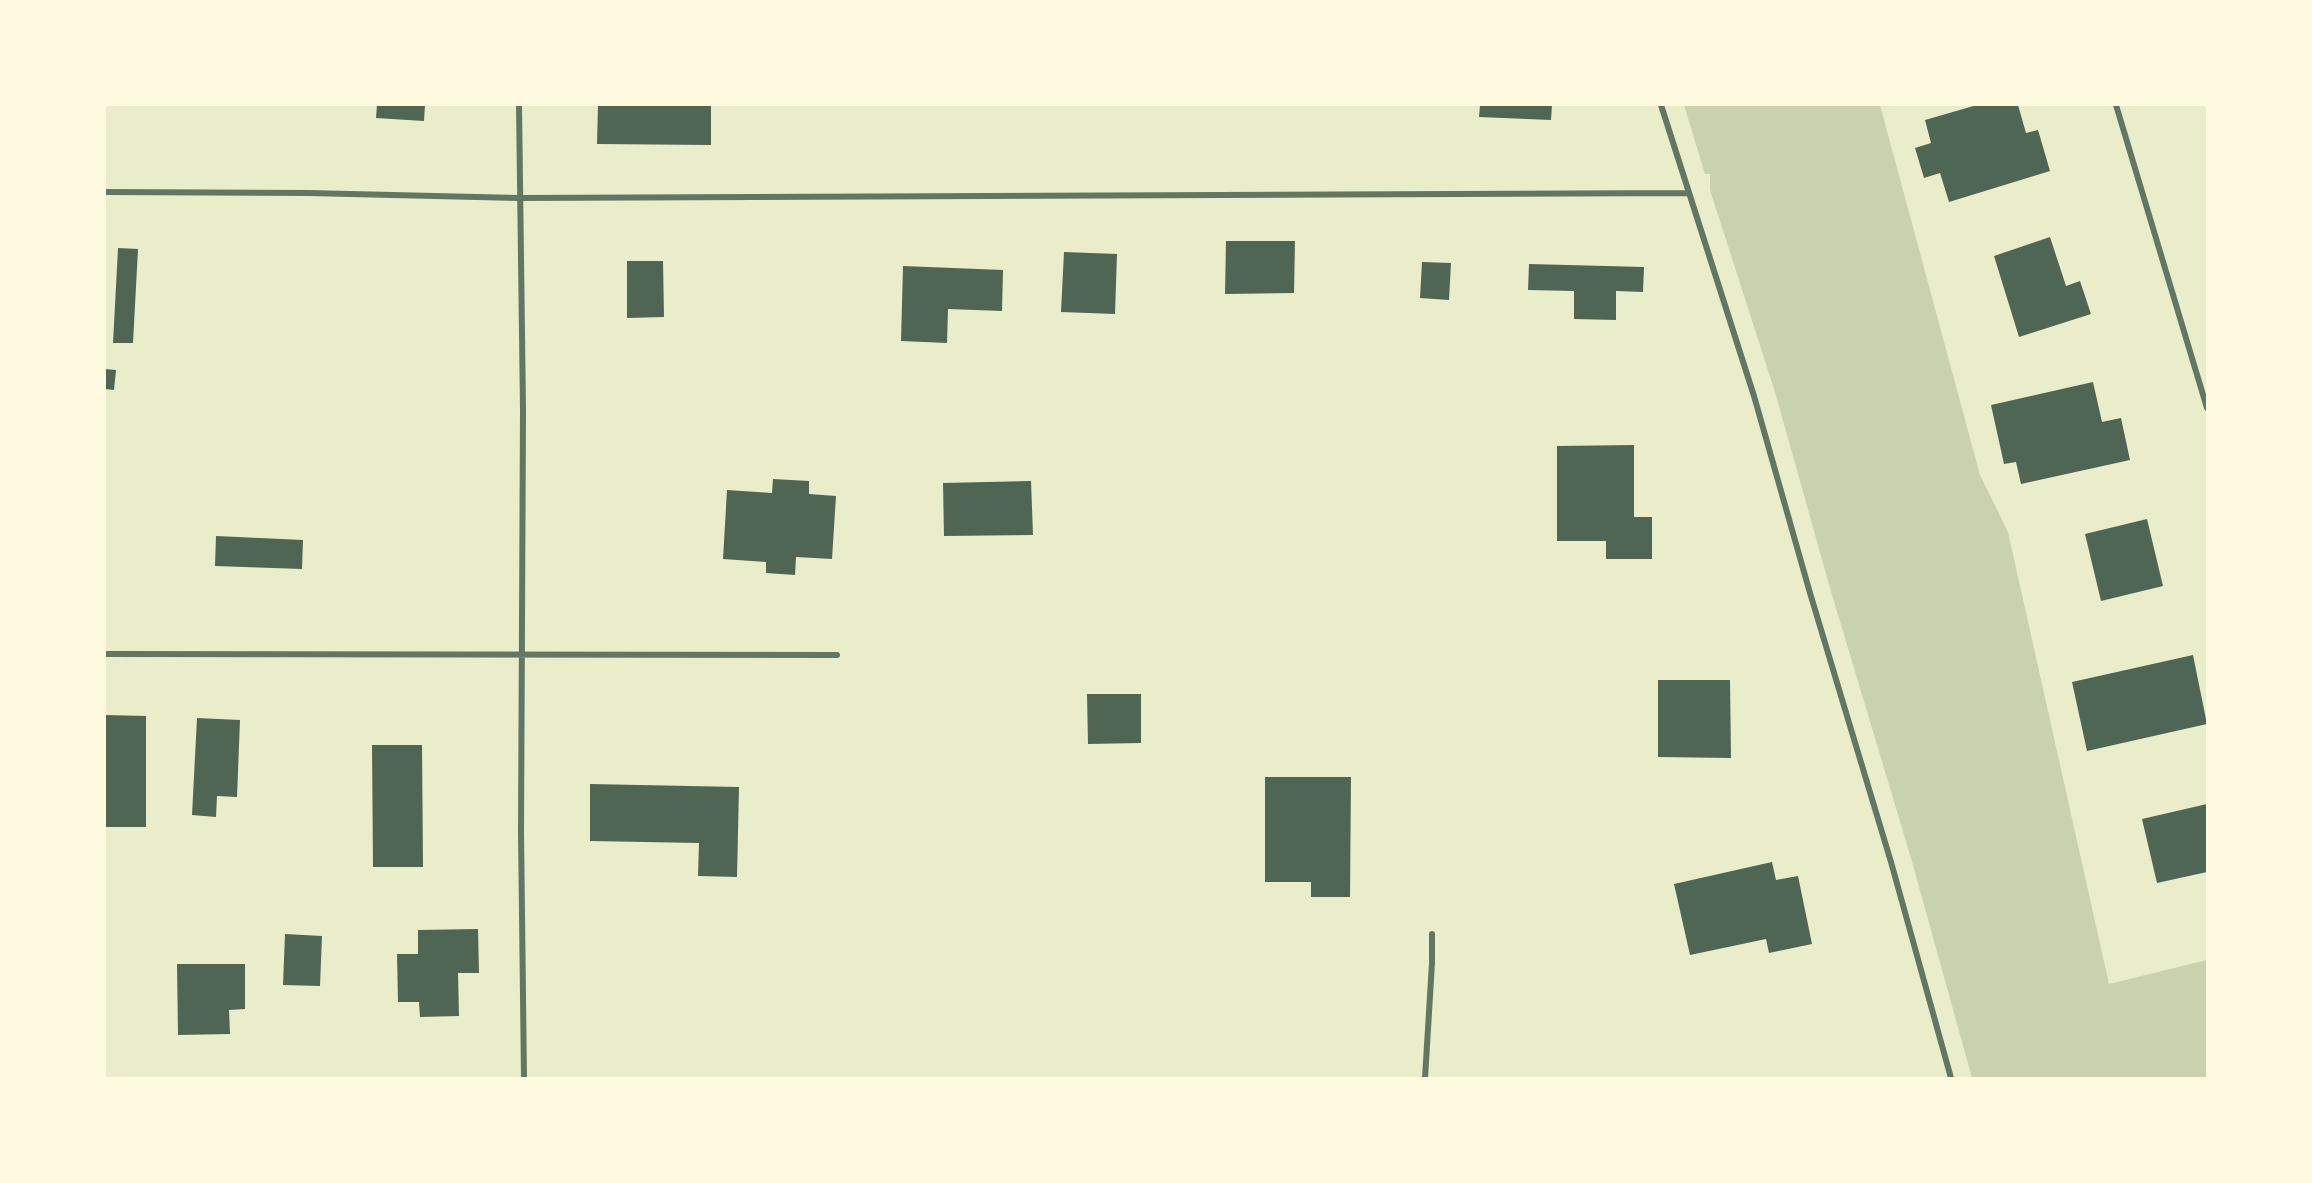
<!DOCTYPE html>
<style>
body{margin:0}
#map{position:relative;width:2312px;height:1183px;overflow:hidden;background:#e9edc9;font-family:Overpass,sans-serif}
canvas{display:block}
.frame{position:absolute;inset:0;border:106px solid #fefae0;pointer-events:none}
</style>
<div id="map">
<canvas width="2312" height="1183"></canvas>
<div class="frame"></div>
</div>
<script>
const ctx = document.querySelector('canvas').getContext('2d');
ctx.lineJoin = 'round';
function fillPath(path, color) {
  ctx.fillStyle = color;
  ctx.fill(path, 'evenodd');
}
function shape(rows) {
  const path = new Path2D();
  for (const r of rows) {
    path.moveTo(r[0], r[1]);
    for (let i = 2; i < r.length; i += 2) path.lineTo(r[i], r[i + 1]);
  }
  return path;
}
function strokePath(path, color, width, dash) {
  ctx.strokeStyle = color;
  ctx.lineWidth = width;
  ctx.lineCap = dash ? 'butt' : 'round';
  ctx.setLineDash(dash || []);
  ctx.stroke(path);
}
fillPath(shape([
 [1684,105,1880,105,1980,475,2008,532,2109,984,2207,960,2207,1078,1972,1078,1911,858,1830,588,1775,392,1710,190,1710,174,1705,174]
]), '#cad2ad');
fillPath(shape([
 [377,105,425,105,424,121,376,118],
 [598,105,711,105,711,145,597,144],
 [1480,105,1552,105,1551,120,1479,117],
 [1977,105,2018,105,2026,133,2038,130,2050,171,1949,202,1940,173,1924,178,1915,148,1931,143,1925,120],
 [2050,237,2066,286,2080,281,2091,314,2019,337,1994,256],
 [1226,241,1295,241,1294,293,1225,294],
 [118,248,138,249,133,343,113,343],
 [1064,252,1117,254,1115,314,1061,312],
 [627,261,663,261,664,317,627,318],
 [1422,262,1451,263,1449,300,1420,298],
 [1529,264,1644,267,1643,292,1616,291,1616,320,1574,319,1574,291,1528,290],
 [903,266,1003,270,1002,311,948,309,947,343,901,341],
 [105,369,116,370,114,390,105,389],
 [2093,382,2102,422,2121,418,2130,460,2021,484,2016,462,2004,464,1991,405],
 [1634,445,1634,517,1652,517,1652,559,1606,559,1606,541,1557,541,1557,446],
 [773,479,809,481,809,494,836,496,832,559,796,557,795,575,766,573,766,562,723,559,727,490,772,493],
 [1031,481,1033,535,944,536,943,483],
 [2147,519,2163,586,2101,601,2085,534],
 [216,536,303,540,302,569,215,566],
 [2193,655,2207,724,2087,751,2072,682],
 [1658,680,1730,680,1731,758,1658,757],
 [1087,694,1141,694,1141,743,1088,744],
 [105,715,146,716,146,827,105,827],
 [197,718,240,720,237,797,217,796,216,817,192,815],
 [372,745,422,745,423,867,373,867],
 [1265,777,1351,777,1350,897,1311,897,1311,882,1265,882],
 [590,784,739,787,737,877,698,876,699,843,590,841],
 [2207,804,2207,872,2157,883,2142,819],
 [1772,862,1776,880,1798,876,1812,944,1769,953,1766,939,1690,955,1674,884],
 [478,929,479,973,458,973,459,1016,420,1017,419,1002,398,1002,397,954,418,954,418,930],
 [285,934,322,936,320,986,283,985],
 [177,964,245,964,245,1009,229,1010,230,1034,178,1035]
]), '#4f6655');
strokePath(shape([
 [519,105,523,410,521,832,524,1078],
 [1661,105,1754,396,1810,593,1891,862,1951,1078],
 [2116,105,2207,408],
 [105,192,308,193,519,198,1689,193],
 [105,654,837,655],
 [1425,1078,1432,963,1432,934]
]), '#617663', 6);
</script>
